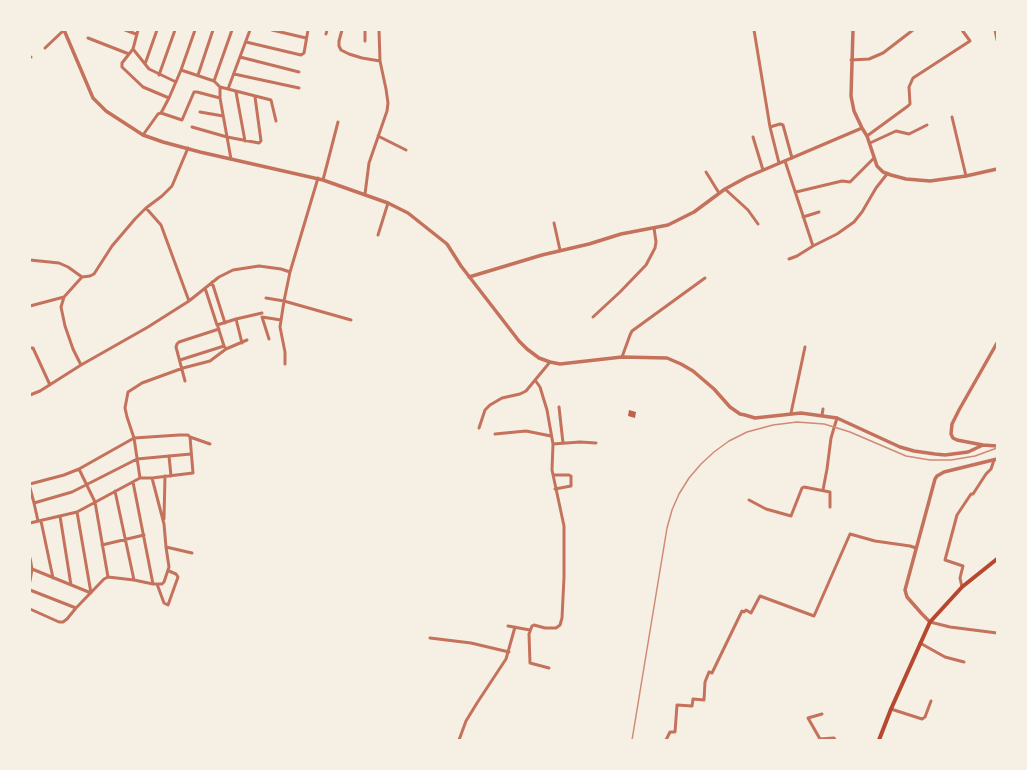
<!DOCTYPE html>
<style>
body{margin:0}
#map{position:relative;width:1027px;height:770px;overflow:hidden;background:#f6efe4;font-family:Figtree,sans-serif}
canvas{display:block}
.frame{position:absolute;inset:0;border:31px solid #f6efe4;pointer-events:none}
</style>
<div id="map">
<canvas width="1027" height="770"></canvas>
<div class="frame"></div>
</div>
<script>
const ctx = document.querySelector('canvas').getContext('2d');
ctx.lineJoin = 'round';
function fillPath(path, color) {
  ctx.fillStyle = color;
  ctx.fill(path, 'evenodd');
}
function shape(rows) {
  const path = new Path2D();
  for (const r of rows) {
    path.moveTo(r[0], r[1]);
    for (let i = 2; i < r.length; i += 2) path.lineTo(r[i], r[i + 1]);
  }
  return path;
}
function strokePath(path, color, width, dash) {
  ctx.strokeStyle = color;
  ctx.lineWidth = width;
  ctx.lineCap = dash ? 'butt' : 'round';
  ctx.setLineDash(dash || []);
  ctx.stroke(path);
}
fillPath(shape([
 [629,410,636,412,635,418,628,416]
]), '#bf614a');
strokePath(shape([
 [125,30,136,34],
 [138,30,133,49,122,63,122,67,143,87,169,98,181,70,195,30],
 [272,30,306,38],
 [342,30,339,41,339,46,341,50,349,54,362,58,380,61],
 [754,30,770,127,780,124,783,125,792,158],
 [995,30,997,40],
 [326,34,327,30],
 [88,38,129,54],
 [365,41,365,30],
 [246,42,301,55,304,53,308,30],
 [45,48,64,30],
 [133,49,149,69,176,82],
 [30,57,31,57],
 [240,57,299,72],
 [851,60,869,59,883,53,913,30],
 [145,64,157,30],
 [181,70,214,81,220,87,228,89,250,30],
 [234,74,299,88],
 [159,75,175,30],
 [198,75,213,30],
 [214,81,232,30],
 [220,87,220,98,231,159],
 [228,89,271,100,276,121],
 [236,92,245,141],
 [200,112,223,116],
 [161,113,169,98],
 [952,117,966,176],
 [192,127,227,137,259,143,261,141,255,97],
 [770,127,779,163],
 [143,135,158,114,161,113,182,120,194,92,197,92,220,98],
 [378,136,406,150],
 [867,136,908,106,910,104,909,87,913,78,970,41,962,30],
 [753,137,763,170],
 [870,143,896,131,909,134,927,125],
 [188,148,172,186,162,196,146,208,161,225,189,301],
 [785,161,813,246,837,234,854,222,862,212,876,188,887,174],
 [706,172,719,193],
 [318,178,290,272,284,301,351,320],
 [323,180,338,122],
 [725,189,748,210,758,224],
 [796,192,842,181,850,182,874,158],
 [365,194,369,163,387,111,388,103,386,89,380,61,379,30],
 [803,217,819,212],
 [554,223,560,250],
 [378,235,388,203],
 [789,259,797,256,813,246],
 [30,260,59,263,68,267,82,277,90,276,94,274,112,246,135,219,146,208],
 [212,282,225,323],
 [205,288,217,325,236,319,262,313],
 [266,298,284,301,280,327,285,352,285,364],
 [30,306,64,297],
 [593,317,620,292,646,265,655,248,656,242,654,228],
 [236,319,242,343],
 [269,339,262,317,281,320],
 [30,348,33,348,50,385],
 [226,349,247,340],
 [622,357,630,335,632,331,705,278],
 [180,360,224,346,218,327],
 [81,365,73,349,65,326,61,307,64,297,82,277],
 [535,380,540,387,547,410,553,444,552,470,564,526,564,577,562,618,560,625,556,628,545,628,534,625,532,626,529,634,530,663,549,668],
 [185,381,176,347,177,344,179,342,219,329],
 [30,395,40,391,81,365,148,327,189,301,219,277,233,270,259,266,281,269,290,272],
 [559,407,563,443],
 [791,413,805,347],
 [822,415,823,409],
 [479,428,485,410,490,405,502,398,520,394,526,391,550,362],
 [495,434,526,431,551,436],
 [190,437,210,444],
 [553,444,580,442,596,443],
 [169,456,171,476],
 [553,475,569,475,571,476,571,486,555,489],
 [140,478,152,478,164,524,166,547,192,553],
 [133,482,153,584],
 [30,484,64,475,79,469],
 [30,488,34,503],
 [823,490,827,469,831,438,837,418],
 [115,491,134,580],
 [749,500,766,509,791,516,802,488,804,487,830,492,830,507],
 [77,512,91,593],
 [60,516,71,585],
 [164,519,165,476],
 [38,521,34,503,72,492,137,459,191,454],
 [41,521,53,578],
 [30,523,77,512,140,478,134,438,127,417,125,408,128,392,142,383,183,368,210,361,226,349,224,346],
 [102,545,144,535],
 [30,558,32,569,30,581],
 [32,569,91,593],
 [108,577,95,502,79,469,134,438,179,435,188,435,190,437,193,473,152,478],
 [157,584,164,603,168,605,178,577,176,574,169,571],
 [962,587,960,578,963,566,945,560,957,515,971,494,973,494,986,474,991,469,994,460],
 [30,590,76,608],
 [30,609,59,622,63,622,67,619,76,608,104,579,108,577,134,580,153,584,162,584,164,582,169,567,166,547],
 [930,622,950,627,997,633],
 [508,626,530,630],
 [430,638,471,643,509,652],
 [920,643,945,657,964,662],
 [891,709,922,719,925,717,931,701],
 [822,714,808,718,820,739,834,738,835,740],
 [459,740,466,721,477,703,506,659,515,627],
 [666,740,670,732,675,732,677,705,692,706,693,699,704,700,705,682,709,672,712,673,742,611,744,612,746,610,751,613,760,596,814,616,850,534,875,541,910,546,916,548]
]), '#c5725c', 3);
strokePath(shape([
 [64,30,93,98,106,111,143,135,163,142,200,152,323,180,388,203,408,213,447,244,461,266,519,341,527,349,539,358,550,362,560,364,622,357,667,358,681,364,693,371,714,389,730,407,740,414,745,415,755,418,801,413,837,418,900,447,914,451,935,454,945,455,968,452,983,445],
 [862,128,867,136,877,166,883,172,891,175,906,179,930,181,966,176,997,169],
 [469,277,542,255,589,244,621,234,668,225,694,212,725,189,747,177,862,128,854,111,851,96,853,30],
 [997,343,959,410,952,424,951,434,953,438,957,440,983,445,997,446],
 [930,622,922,614,907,597,905,590,935,479,937,476,944,472,997,459]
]), '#c5725c', 3.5);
strokePath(shape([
 [879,740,891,709,930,622,962,587,997,559]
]), '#b5482f', 4);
strokePath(shape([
 [632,740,667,528,672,510,679,494,689,478,701,464,714,452,729,441,747,432,773,425,797,422,824,424,834,427,850,432,906,456,930,460,951,460,975,456,997,448]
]), '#cf8b77', 1.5);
</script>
